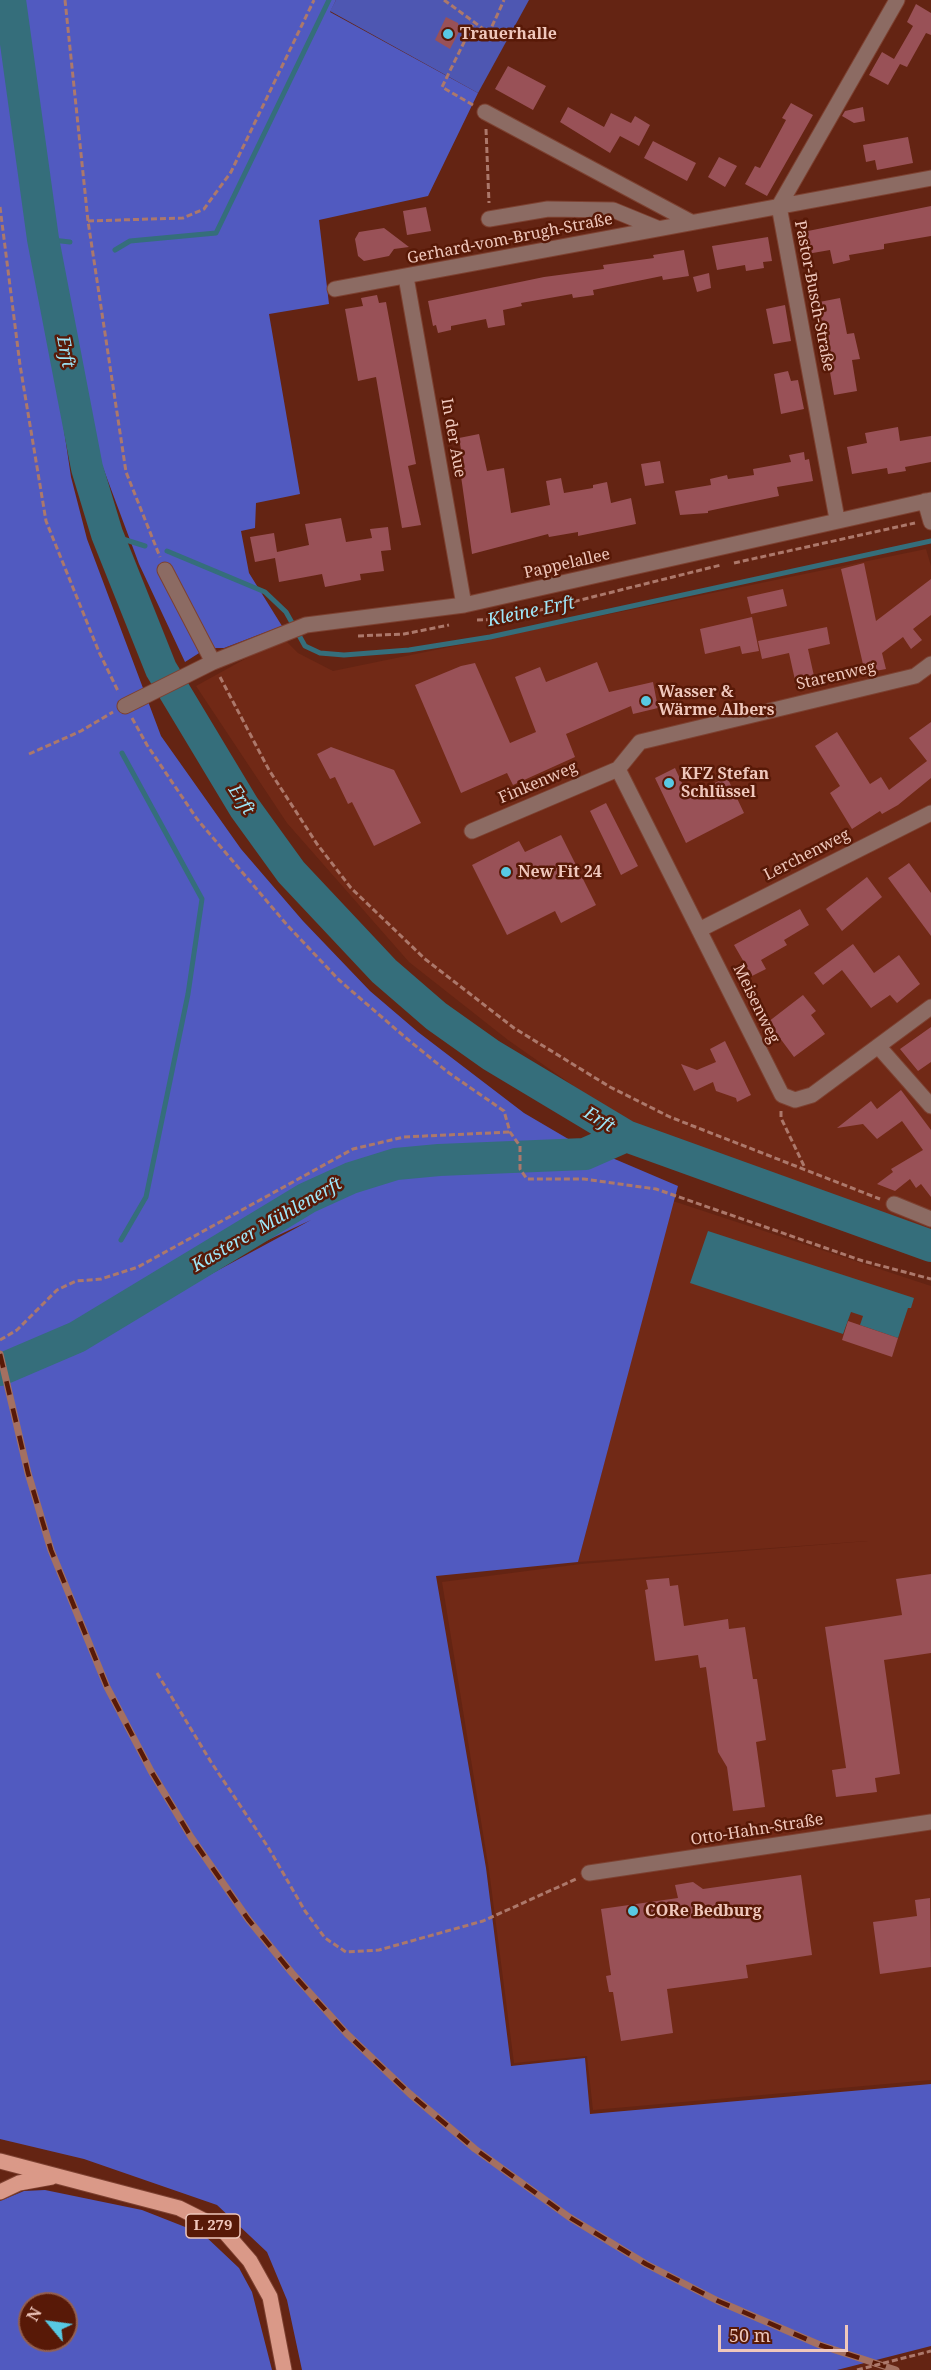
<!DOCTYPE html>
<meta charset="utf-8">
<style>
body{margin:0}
#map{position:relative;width:931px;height:2370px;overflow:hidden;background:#642413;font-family:"Noto Serif",serif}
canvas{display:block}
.north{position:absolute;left:18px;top:2292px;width:60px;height:60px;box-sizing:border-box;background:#581907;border:2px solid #945f4f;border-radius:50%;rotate:299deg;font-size:16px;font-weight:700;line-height:24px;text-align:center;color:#efc7bc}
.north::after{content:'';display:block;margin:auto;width:21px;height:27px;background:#58c9e3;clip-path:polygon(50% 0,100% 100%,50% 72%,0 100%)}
.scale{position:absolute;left:718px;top:2325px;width:130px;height:27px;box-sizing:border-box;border:3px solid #efc7bc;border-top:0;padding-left:8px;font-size:18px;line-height:21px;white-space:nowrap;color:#efc7bc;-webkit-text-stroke:4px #581907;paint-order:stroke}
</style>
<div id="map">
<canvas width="931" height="2370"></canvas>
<div class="north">N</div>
<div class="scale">50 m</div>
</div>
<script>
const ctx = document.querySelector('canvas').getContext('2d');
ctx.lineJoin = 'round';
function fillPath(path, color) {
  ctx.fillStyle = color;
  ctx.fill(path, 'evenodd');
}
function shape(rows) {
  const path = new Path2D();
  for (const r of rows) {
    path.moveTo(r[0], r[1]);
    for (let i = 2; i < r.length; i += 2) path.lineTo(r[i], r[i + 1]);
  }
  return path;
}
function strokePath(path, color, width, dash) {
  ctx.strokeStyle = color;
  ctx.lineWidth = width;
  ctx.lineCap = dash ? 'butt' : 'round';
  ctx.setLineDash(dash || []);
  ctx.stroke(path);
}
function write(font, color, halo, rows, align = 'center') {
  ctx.font = font + ' "Noto Serif",serif';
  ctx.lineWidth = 5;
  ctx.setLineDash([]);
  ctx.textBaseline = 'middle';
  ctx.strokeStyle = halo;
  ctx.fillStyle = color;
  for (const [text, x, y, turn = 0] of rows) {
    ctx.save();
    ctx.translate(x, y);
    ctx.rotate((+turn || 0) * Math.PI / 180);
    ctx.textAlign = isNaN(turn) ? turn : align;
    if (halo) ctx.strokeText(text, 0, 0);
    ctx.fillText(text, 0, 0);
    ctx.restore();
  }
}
fillPath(shape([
 [926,549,931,566,931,1235,785,1187,615,1115,508,1040,409,962,287,823,196,686,283,638,298,653,333,671],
 [673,1201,931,1286,931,2080,593,2110,587,2056,514,2063,489,1870,442,1582,581,1564,868,1541,578,1562]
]), '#712916');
fillPath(shape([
 [336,0,529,0,478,93,330,11]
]), '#4e57b2');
fillPath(shape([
 [0,0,71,477,87,539,161,736,241,849,303,921,370,991,418,1032,524,1113,570,1140,678,1186,578,1562,436,1576,486,1868,511,2066,585,2058,590,2114,931,2084,931,2346,837,2370,302,2370,287,2300,267,2252,217,2205,84,2159,0,2139,0,1384,76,1347,311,1220,0,1365],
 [18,0,336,0,330,12,478,93,428,196,319,220,329,304,269,314,300,494,256,503,255,528,241,531,249,573,282,626,224,648,207,648,185,662,139,564,102,465,45,224],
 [45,2190,142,2210,203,2234,239,2268,252,2292,272,2370,0,2370,0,2201,24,2191],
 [30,2304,66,2304,66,2340,30,2340]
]), '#515ac0');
fillPath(shape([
 [708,1231,914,1298,911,1308,908,1308,898,1338,860,1325,863,1316,851,1312,843,1334,690,1283]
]), '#356e7b');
strokePath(shape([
 [43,239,70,242],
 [115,250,130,241,216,233,329,0],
 [107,534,145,546],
 [167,551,265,592,286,612,305,646,320,653,344,655,409,650,490,637,931,541],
 [121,1240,146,1197,188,994,202,899,122,753]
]), '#356e7b', 5);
strokePath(shape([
 [10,0,43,239,87,468,107,534,161,669,244,807,291,872,384,971,436,1016,491,1055,626,1136,931,1246],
 [0,1370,77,1337,307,1198,351,1178,396,1164,439,1160,585,1154,626,1136]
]), '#356e7b', 32);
fillPath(shape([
 [916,4,931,13,931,35,926,33,907,67,900,64,888,85,869,75,882,52,894,59,913,26,907,22],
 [446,17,458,23,460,30,450,49,435,40],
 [508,66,546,86,533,110,495,89],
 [791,103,813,115,767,196,745,184,755,166,760,168,786,120,782,118],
 [568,107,604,127,611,113,631,123,635,116,650,125,639,146,620,136,610,153,560,122],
 [863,107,865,121,854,123,842,116,845,111],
 [908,137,913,163,877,170,875,160,866,162,863,145],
 [653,141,696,163,687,181,644,158],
 [719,157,737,166,725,187,708,177],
 [931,206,931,236,884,244,884,249,849,255,850,260,833,264,830,250,807,254,803,232],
 [426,207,431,231,407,235,403,211],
 [384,228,409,247,394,249,389,256,364,261,358,256,355,239,359,232],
 [768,237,772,261,763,262,764,268,746,271,745,265,717,270,712,246],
 [684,250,689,276,663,280,662,276,593,290,594,295,573,298,572,294,521,303,522,306,503,310,505,325,488,328,486,319,451,326,451,330,438,333,436,325,433,326,428,301,544,277,604,269,603,265,654,258,653,255],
 [709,273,711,288,697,292,693,277],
 [377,295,379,303,386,302,416,464,408,466,421,525,402,528,376,377,358,381,345,309,363,306,361,298],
 [840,298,847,334,854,333,860,359,852,360,857,391,834,395,824,338,821,339,814,303],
 [785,305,791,341,773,344,766,309],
 [788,371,791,381,798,380,804,409,781,414,774,374],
 [898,427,900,441,931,436,931,462,905,467,906,471,888,474,887,468,852,474,847,447,867,443,865,433],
 [479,434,487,471,504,468,511,513,550,505,546,481,561,478,564,493,593,488,593,485,607,482,611,503,631,498,636,524,578,536,578,532,549,537,548,534,472,554,459,462,463,461,459,438],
 [804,452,805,460,809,459,813,481,777,487,779,496,708,511,708,513,680,515,675,491,711,485,710,479,727,475,728,479,754,475,753,469,791,462,789,455],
 [660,461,664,483,645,486,641,464],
 [341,518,346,542,372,538,370,529,388,527,391,550,381,551,384,571,360,574,361,580,325,587,322,574,279,582,275,558,255,562,250,537,274,533,277,552,309,545,305,524],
 [864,563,876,621,931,579,931,615,913,629,922,640,911,649,903,637,882,653,886,669,865,673,841,569],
 [783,589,787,606,751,614,747,597],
 [752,617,759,651,742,654,740,646,705,654,700,629],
 [827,627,830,644,808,649,814,676,795,680,789,653,762,659,758,641],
 [597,662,609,692,653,682,658,708,633,714,631,706,566,734,575,757,513,785,507,773,461,793,415,685,461,666,475,663,510,743,536,732,515,677,540,667,546,682],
 [931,722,931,778,898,805,882,814,880,811,852,829,830,793,840,786,815,746,837,732,870,784,881,777,889,790,927,761,909,738],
 [331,747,394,770,421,823,374,846,352,802,348,804,335,777,330,779,317,754],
 [675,768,688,796,727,777,744,813,686,843,655,778],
 [606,803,638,866,621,875,590,811],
 [561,835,596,905,561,923,555,911,507,935,472,865,519,841,525,852],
 [909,863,931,893,931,936,888,878],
 [867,877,882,897,842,931,826,909],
 [800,909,809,925,784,940,787,945,761,960,766,969,752,976,734,945],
 [853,944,874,973,899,955,920,984,897,1003,890,995,871,1008,842,970,823,985,814,973],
 [803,995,816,1011,811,1015,825,1034,794,1057,768,1022],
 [931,1027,931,1062,918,1071,900,1049],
 [725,1041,751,1095,737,1102,736,1098,716,1091,713,1082,694,1091,681,1064,697,1070,716,1062,710,1049],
 [901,1090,931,1130,931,1197,921,1184,916,1188,910,1179,895,1191,877,1184,893,1172,891,1169,923,1150,902,1121,877,1139,863,1124,837,1128,871,1101,877,1109],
 [848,1321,898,1338,892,1357,842,1340],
 [931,1574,931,1653,884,1660,900,1774,875,1778,877,1792,836,1797,832,1770,846,1768,825,1627,902,1615,896,1579],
 [669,1578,670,1586,678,1585,684,1626,728,1619,729,1629,745,1627,753,1679,757,1679,766,1740,756,1742,765,1807,733,1811,727,1767,718,1752,706,1667,700,1668,698,1655,655,1661,645,1590,648,1589,646,1580],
 [801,1875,812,1955,746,1965,748,1978,667,1989,673,2033,621,2041,613,1992,609,1992,606,1976,611,1975,601,1909,678,1898,675,1885,693,1882,703,1889],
 [930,1898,931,1967,880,1974,873,1922,917,1916,915,1900]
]), '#995157');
const minor = shape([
 [485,112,691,222],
 [489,219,548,209,613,210,657,228],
 [406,277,464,605],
 [335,289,931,178],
 [925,501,931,522],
 [837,519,779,206,897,0],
 [165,570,213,662],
 [125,706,213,662,306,625,464,605,931,500],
 [618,769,782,1095,795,1100,812,1095,931,1007],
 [472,831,618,769,640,742,915,676,931,664],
 [699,930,931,813],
 [878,1046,931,1106],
 [894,1204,931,1219],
 [589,1873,931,1822]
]);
const major = shape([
 [0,2161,179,2208,223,2230,250,2261,270,2297,284,2370],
 [0,2192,19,2183,52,2177]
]);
strokePath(minor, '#7d4131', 17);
strokePath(major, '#7d4131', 17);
strokePath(shape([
 [65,0,88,221,126,472,160,557],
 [444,0,489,33,504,0],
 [473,105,442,87,473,24],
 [486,129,489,203],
 [0,207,20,365,46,521,99,652,118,691],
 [88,221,183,218,204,209,231,172,314,0],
 [734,563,915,523],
 [477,620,504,619,721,565],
 [358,636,404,634,449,625],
 [220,677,269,770,317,844,351,888,425,959,514,1028,610,1087,670,1117,880,1199],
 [132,718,147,745,197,819,288,926,339,980,406,1038,449,1073,504,1111,510,1132,520,1146,520,1169,527,1179,584,1179,656,1189,863,1261,931,1279],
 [29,754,81,731,113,712],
 [781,1111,781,1118,805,1168],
 [0,1340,17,1330,57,1290,76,1281,101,1279,138,1267,353,1149,404,1137,510,1132],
 [157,1673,211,1762,268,1847,305,1911,325,1938,346,1952,379,1950,483,1921,576,1879]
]), '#ac786b', 3, [6, 3]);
strokePath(minor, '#8c6b63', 15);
strokePath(major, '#da9988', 15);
const rail = shape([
 [0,1354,28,1473,51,1550,107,1687,151,1771,191,1837,248,1919,292,1973,347,2034,410,2094,475,2149,569,2217,646,2264,718,2301,820,2345,896,2370]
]);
strokePath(rail, '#a47061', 7);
strokePath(rail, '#581907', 4.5, [14]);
strokePath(shape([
 [857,2370,931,2351]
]), '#ac786b', 3, [6, 3]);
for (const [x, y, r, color] of [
 [448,34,6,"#58c9e3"],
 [646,701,6,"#58c9e3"],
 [669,783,6,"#58c9e3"],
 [506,872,6,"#58c9e3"],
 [633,1911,6,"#58c9e3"]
]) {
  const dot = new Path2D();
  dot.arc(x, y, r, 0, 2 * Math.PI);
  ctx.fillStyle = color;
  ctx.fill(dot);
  strokePath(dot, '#581907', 2);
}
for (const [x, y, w] of [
 [213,2226,54]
]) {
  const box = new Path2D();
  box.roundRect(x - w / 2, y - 12, w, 24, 4.5);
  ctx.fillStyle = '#581907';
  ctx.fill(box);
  strokePath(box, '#efc7bc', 1.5);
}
write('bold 15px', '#efc7bc', null, [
 ["L 279",213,2226]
]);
write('bold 16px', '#efc7bc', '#581907', [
 ["Trauerhalle",460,34],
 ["Wasser &",658,692],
 ["Wärme Albers",658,710],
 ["KFZ Stefan",681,774],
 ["Schlüssel",681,792],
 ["New Fit 24",518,872],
 ["CORe Bedburg",645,1911]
], 'left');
write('16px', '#efc7bc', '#581907', [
 ["Gerhard-vom-Brugh-Straße",510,239,-11],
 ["Pastor-Busch-Straße",814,296,79],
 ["In der Aue",453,438,80],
 ["Pappelallee",567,564,-13],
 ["Starenweg",836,676,-13],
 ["Finkenweg",538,783,-23],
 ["Lerchenweg",807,855,-27],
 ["Meisenweg",756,1004,64],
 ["Otto-Hahn-Straße",757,1830,-9]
]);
write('italic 18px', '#9ee6f8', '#581907', [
 ["Erft",65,352,79],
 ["Kleine Erft",531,612,-12],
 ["Erft",241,800,57],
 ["Erft",599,1120,31],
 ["Kasterer Mühlenerft",267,1225,-30]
]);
</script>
